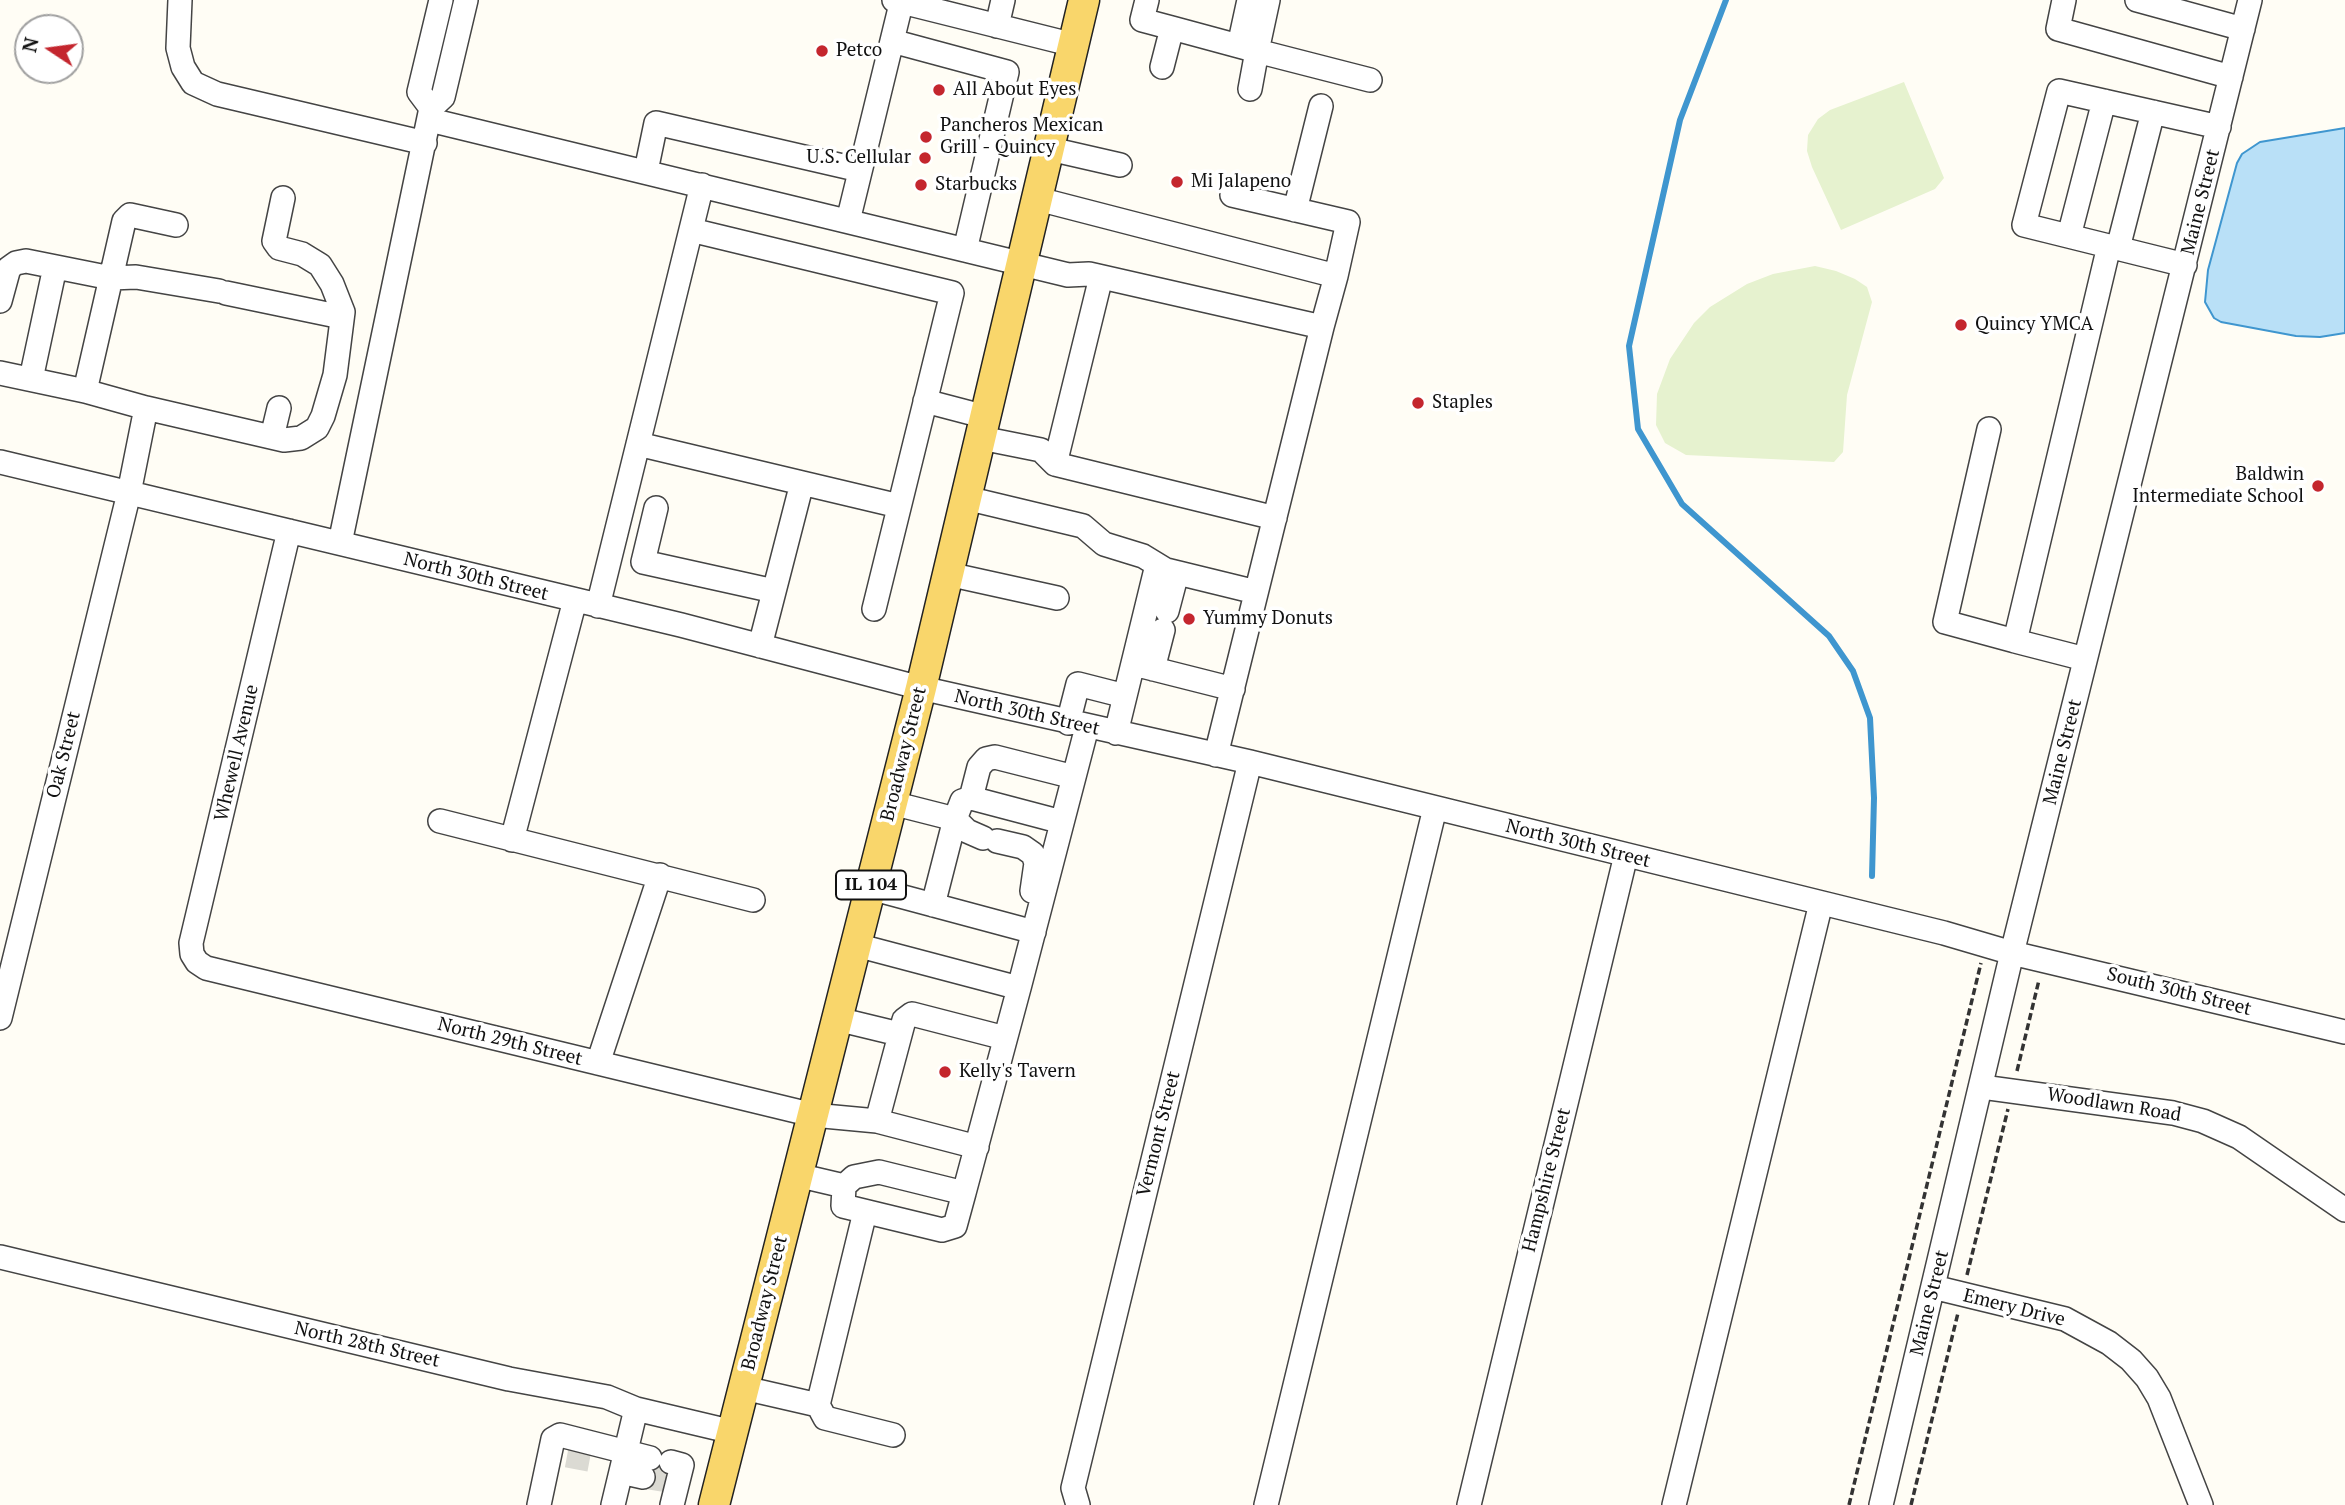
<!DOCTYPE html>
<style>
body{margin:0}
#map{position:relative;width:2345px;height:1505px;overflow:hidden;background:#fffdf5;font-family:"PT Serif",serif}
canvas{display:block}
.north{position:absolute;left:14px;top:14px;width:70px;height:70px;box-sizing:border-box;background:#fff;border:2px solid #a0a0a0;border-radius:50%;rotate:283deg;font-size:19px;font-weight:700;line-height:28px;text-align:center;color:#111}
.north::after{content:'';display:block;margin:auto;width:24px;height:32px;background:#c4262e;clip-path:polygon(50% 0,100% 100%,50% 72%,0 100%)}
</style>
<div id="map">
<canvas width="2345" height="1505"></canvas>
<div class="north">N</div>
</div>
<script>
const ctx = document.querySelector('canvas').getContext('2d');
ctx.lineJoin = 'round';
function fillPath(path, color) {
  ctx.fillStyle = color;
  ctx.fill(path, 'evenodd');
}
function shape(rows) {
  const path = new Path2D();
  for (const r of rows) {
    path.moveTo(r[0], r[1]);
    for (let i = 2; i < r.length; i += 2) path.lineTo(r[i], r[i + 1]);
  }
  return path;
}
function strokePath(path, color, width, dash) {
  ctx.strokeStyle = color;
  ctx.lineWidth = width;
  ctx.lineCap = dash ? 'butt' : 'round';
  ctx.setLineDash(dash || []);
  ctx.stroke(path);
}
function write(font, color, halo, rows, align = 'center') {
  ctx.font = font + ' "PT Serif",serif';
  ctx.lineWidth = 7;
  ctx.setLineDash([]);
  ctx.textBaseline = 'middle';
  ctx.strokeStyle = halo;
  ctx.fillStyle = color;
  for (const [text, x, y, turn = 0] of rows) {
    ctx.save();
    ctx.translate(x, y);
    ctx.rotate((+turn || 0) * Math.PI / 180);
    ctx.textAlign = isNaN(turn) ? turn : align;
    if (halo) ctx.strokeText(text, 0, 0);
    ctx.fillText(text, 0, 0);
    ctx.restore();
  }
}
fillPath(shape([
 [1904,82,1944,178,1935,189,1841,230,1812,167,1807,151,1808,135,1818,119,1830,110],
 [1815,266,1836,271,1855,279,1867,287,1872,302,1847,395,1843,452,1834,462,1686,455,1665,443,1656,425,1657,394,1670,359,1694,323,1710,307,1747,284,1773,274]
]), '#e6f2cf');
const water = shape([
 [2345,128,2345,333,2320,337,2296,336,2221,322,2214,318,2205,302,2208,270,2237,163,2242,154,2260,142,2345,128]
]);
fillPath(water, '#b9e0f7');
strokePath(water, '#3f96cf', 2);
strokePath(shape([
 [1726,0,1680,120,1629,346,1638,429,1682,504,1829,636,1853,671,1870,718,1874,798,1872,876]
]), '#3f96cf', 6);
strokePath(shape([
 [567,1456,599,1462],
 [643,1477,667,1481]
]), '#dbdad3', 23, [23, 11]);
const minor = shape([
 [180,0,178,48,183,67,193,83,217,94,425,143],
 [441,0,419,92,431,108,443,97,466,0],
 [894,0,1074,45],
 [1147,0,1142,20,1172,28,1162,67],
 [1268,0,1257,51,1370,80],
 [2064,0,2058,29,2231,77],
 [2137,0,2243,29],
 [997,26,1003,0],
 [1172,28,1257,51,1250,89],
 [892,41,1007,72,965,250],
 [1239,46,1249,0],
 [430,120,1068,275,1089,274,1322,327,1216,755],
 [1050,149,1120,165],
 [646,171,656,123,860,170],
 [283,198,274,241,279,248,302,254,320,265,332,284,343,312],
 [1038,199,1336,276,1348,222,1232,195],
 [1295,210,1321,106],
 [848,221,902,0],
 [691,230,952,293,874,609],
 [2069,236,2104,101],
 [2118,248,2153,112],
 [2185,265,2024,225,2059,91,2219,127],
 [1101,277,1055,464,1275,518],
 [0,301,9,268,16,263,26,261,111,278,136,277,219,291],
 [1322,327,1336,276],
 [0,373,85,391,146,408,129,493,0,1018],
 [31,379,55,267],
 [85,391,124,221,130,215,176,225],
 [925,401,986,417],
 [146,408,284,440,301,438,317,428,323,416,335,375,343,312,332,315,226,293],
 [1989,429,1945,622,2015,641],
 [272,437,279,408],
 [981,438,1041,450,1055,464],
 [638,444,802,483,760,646],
 [0,462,681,625,921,688,1250,762,1944,933,2012,953,2345,1032],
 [802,483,899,506],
 [966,498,1083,526,1104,544,1143,556,1166,570,1256,592],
 [656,508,643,562,774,591],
 [289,531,191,943,192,954,197,962,206,968,813,1115,877,1121,904,1020,912,1014,1005,1038],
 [340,543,431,108],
 [948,574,1057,598],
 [598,606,702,185],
 [1167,611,1177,573],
 [2085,659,2015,641,2109,246],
 [1134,664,1233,689],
 [1153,669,1163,630],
 [1068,723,1078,684,1125,696],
 [1116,733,1157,565],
 [971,798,979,767,986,759,995,757,1074,777],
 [892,803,955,819,933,905],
 [440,821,753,900],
 [983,838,967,831,955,819,962,801,971,798,1062,822],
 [512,840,575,600],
 [997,841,1023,847,1033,854,1036,863,1032,891],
 [870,888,1034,932],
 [1019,988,1087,727],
 [837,1019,899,1034],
 [598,1063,660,875],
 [1982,1087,2173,1113,2203,1121,2239,1137,2345,1210],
 [877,1121,977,1147],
 [797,1175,844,1186,854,1177,879,1172,964,1193,1019,988,856,945],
 [844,1186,843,1206,942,1230,955,1226,964,1193],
 [0,1257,509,1379,607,1397,636,1409,733,1432],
 [1933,1287,2065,1319,2109,1343,2131,1360,2147,1378,2159,1398,2201,1505],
 [744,1388,818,1405,865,1212],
 [818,1405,825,1418,893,1435],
 [671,1462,682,1465,672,1505],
 [621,1472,643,1477],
 [539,1505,553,1439,560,1435,650,1458],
 [613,1505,636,1409],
 [1078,1505,1073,1488,1250,762],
 [1266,1505,1435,808],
 [1469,1505,1626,855],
 [1674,1505,1821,903],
 [1881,1505,2012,953,2250,0]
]);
const major = shape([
 [714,1505,921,688,1084,0]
]);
strokePath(minor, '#444', 26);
strokePath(major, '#222', 33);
strokePath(shape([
 [2017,1071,2039,980],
 [1967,1275,2008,1109],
 [1849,1505,1981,963],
 [1911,1505,1958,1313]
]), '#333', 3.5, [7, 3.5]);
strokePath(minor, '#fff', 23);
strokePath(major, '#f9d66b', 30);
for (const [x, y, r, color] of [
 [822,51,7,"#c4262e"],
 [939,90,7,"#c4262e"],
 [926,137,7,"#c4262e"],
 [925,158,7,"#c4262e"],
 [1177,182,7,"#c4262e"],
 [921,185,7,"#c4262e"],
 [1961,325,7,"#c4262e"],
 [1418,403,7,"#c4262e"],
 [2318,486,7,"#c4262e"],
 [1189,619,7,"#c4262e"],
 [945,1072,7,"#c4262e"]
]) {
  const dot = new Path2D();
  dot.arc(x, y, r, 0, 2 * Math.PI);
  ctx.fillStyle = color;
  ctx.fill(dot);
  strokePath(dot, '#fff', 2.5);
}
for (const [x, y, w] of [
 [871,885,70]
]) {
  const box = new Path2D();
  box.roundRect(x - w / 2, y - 14.5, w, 29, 5);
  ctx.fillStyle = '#fff';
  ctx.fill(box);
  strokePath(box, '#111', 2);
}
write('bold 18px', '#111', null, [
 ["IL 104",871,885]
]);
write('19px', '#111', '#fff', [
 ["Petco",836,51],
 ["All About Eyes",953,90],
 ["Pancheros Mexican",940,126],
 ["Grill - Quincy",940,148],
 ["U.S. Cellular",911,158,"right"],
 ["Mi Jalapeno",1191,182],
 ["Starbucks",935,185],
 ["Quincy YMCA",1975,325],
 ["Staples",1432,403],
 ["Baldwin",2304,475,"right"],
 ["Intermediate School",2304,497,"right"],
 ["Yummy Donuts",1203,619],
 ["Kelly's Tavern",959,1072]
], 'left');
write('19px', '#111', '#fff', [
 ["Maine Street",2201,202,-76],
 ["North 30th Street",476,577,14],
 ["North 30th Street",1027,713,13],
 ["Maine Street",2063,752,-76],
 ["Whewell Avenue",237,753,-77],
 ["Broadway Street",904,754,-76],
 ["Oak Street",64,755,-76],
 ["North 30th Street",1578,844,14],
 ["South 30th Street",2179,992,14],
 ["North 29th Street",510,1042,14],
 ["Woodlawn Road",2114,1105,9],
 ["Vermont Street",1159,1134,-76],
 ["Hampshire Street",1547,1180,-76],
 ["Broadway Street",765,1303,-76],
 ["Maine Street",1930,1303,-76],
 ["Emery Drive",2014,1308,14],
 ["North 28th Street",367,1345,13]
]);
</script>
